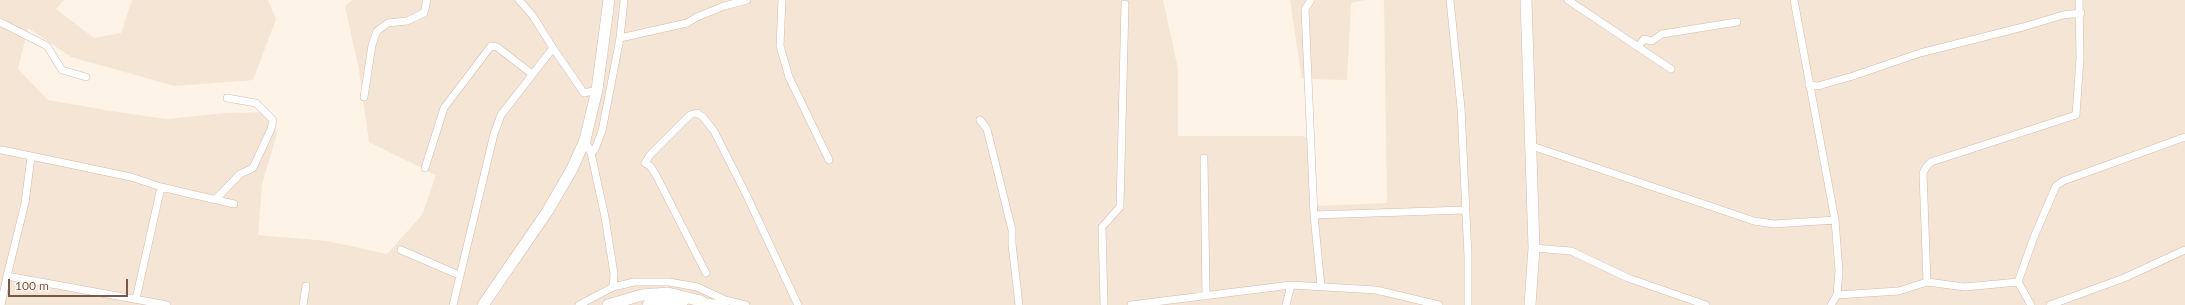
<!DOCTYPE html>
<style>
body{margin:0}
#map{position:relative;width:2185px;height:305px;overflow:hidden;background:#fdf3e7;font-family:Lato,sans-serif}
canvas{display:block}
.scale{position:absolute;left:8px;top:279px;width:120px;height:18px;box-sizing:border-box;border:2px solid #78584a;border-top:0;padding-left:5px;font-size:12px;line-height:14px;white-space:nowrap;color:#78584a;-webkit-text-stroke:3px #fff7ee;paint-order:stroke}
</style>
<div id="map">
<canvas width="2185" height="305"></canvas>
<div class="scale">100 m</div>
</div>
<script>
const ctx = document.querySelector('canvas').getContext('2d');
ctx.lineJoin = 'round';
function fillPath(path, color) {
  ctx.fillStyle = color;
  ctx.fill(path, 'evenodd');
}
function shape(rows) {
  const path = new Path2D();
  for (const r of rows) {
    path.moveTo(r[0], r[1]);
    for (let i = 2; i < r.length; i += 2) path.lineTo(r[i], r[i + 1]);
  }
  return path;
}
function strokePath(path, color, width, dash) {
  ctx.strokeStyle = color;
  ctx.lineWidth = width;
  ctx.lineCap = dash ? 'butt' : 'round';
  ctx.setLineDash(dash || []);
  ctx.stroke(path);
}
fillPath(shape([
 [0,0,64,0,56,9,94,38,121,33,132,0,268,0,276,19,253,80,175,86,71,57,28,28,18,69,48,100,111,111,166,119,227,113,271,112,277,134,262,184,258,235,327,241,387,254,422,215,436,175,369,142,359,70,345,6,352,0,1163,0,1178,69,1178,136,1302,136,1309,138,1316,206,1387,203,1384,0,2185,0,2185,305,0,305],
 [1290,0,1365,0,1351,3,1347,80,1302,79]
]), '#f5e5d5');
const street = shape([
 [519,0,533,16,553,48,584,93,597,90],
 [782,0,780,46,789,77,829,160],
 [1311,0,1305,9,1314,215,1321,286],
 [1450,0,1461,108,1468,256,1468,305],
 [1568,0,1671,69],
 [1794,0,1835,220,1839,271,1837,295,1831,305],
 [0,22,47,46,62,70,86,77],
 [620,38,687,23,697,17,724,6,747,0],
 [1638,47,1644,39,1652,41,1662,34,1737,22],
 [1809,85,1818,86,1853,76,1920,53,2023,27,2063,15,2081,13],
 [364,97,372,45,377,31,388,23,407,21,424,13,427,0],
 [980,120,987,129,1012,230,1012,244,1019,305],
 [585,140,591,153,595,149,602,131,620,38,624,0],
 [1529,145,1754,221,1774,224,1835,220],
 [2,150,131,177,161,187,234,204],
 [591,153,605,217,614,274,613,287],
 [1204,158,1206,296],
 [425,168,444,108,491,46,497,47,532,74],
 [216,199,240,174,253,168,271,129,273,120,256,103,227,98],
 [1314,215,1465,210],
 [1534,248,1571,251,1628,278,1706,305],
 [401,250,459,275],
 [706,273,656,175,650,166,645,163,650,155,690,115,697,113,703,117,714,131,746,194,798,305],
 [7,276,25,203,31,157],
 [1927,282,1923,173,1926,167,1931,162,2076,115,2080,58,2079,0],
 [1837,295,1899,291,1927,282,1965,287,2018,282],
 [136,299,161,187],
 [701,301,725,305],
 [1,305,7,276,167,305],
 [303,305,306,286],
 [453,305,494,134,501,115,553,48],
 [579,305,613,287,634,282,669,282,697,287,725,300,746,305],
 [1104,305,1102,227,1120,207,1125,4],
 [1131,305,1291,285,1376,290,1439,305],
 [1286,305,1291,285],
 [2031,305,2018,282,2034,237,2056,186,2063,181,2185,137],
 [2050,305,2124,278,2185,250]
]);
const secondary = shape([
 [1526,0,1534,248,1530,305],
 [483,305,547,212,572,169,585,140,597,90,609,0],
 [608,305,642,295,668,293,701,301],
 [648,305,669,301,683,301]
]);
strokePath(street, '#d2bcae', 8);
strokePath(secondary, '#d5bcac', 12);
strokePath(street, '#fff', 7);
strokePath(secondary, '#fff', 11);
</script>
